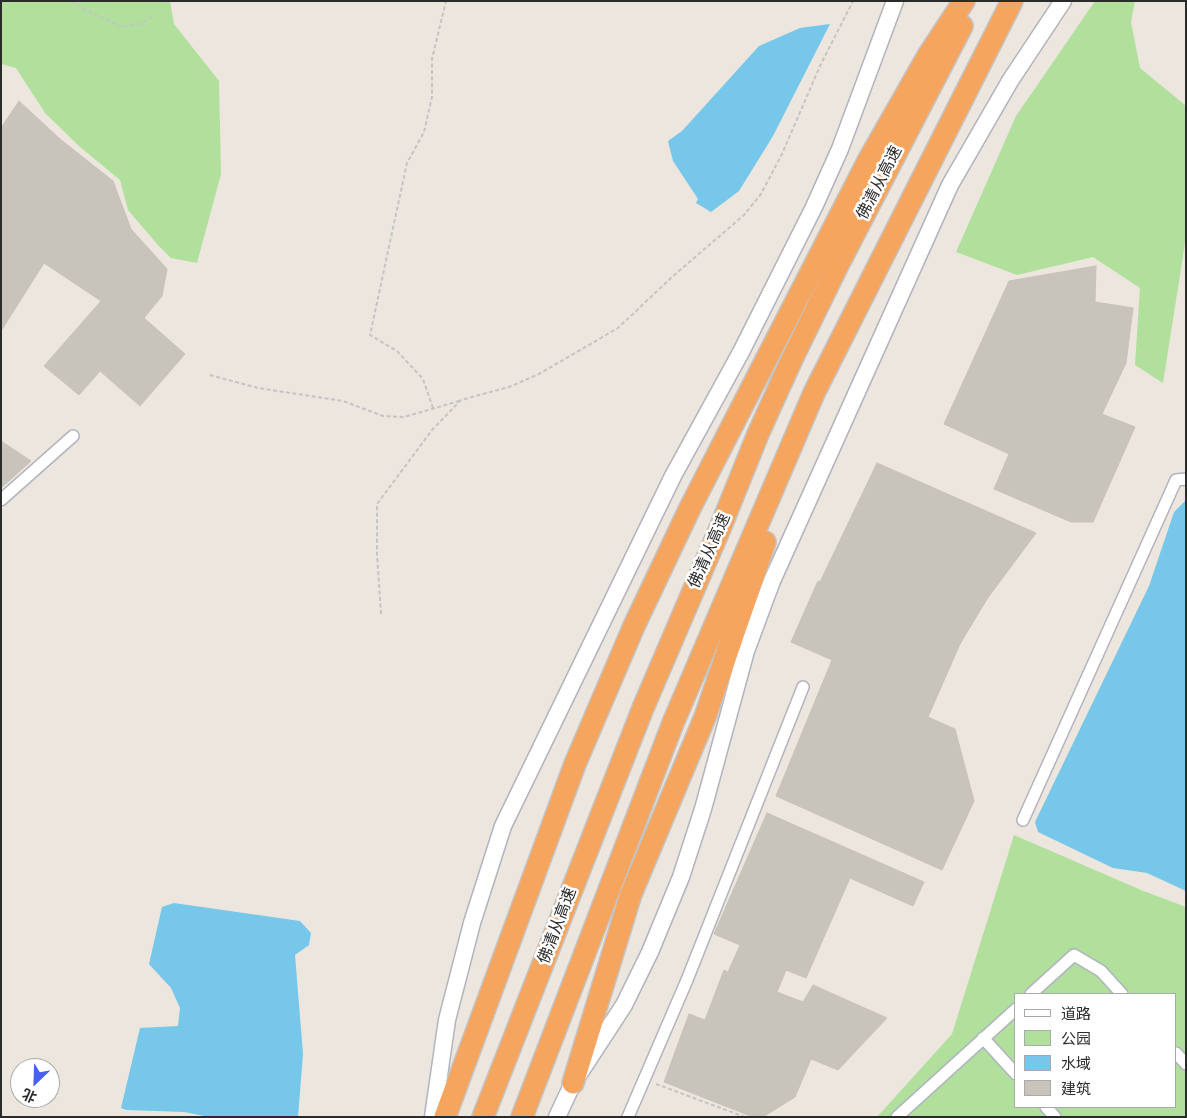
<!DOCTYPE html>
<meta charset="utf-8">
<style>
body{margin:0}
#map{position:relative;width:1187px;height:1118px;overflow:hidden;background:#ece6de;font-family:Roboto,"Noto Sans SC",sans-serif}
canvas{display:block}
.frame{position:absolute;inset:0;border:2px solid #2b2b2b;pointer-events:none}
.legend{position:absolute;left:1014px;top:993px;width:162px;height:115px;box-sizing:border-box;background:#fff;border:1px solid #aaa;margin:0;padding:6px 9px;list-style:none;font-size:15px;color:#2b2b2b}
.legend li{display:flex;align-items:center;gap:10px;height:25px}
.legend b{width:25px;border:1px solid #aaa}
.north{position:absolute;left:10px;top:1058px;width:50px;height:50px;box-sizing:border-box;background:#fff;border:1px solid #aaa;border-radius:50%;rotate:204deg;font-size:14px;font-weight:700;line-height:20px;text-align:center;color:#2b2b2b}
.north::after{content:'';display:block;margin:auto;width:18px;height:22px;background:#4660f1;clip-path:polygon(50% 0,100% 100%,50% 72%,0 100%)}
</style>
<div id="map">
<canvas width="1187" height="1118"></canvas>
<div class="frame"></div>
<ul class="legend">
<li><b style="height:6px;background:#fff"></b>道路</li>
<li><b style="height:14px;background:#b1e09d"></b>公园</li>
<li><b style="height:14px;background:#76c7e9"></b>水域</li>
<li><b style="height:14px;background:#c8c4bc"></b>建筑</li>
</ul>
<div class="north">北</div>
</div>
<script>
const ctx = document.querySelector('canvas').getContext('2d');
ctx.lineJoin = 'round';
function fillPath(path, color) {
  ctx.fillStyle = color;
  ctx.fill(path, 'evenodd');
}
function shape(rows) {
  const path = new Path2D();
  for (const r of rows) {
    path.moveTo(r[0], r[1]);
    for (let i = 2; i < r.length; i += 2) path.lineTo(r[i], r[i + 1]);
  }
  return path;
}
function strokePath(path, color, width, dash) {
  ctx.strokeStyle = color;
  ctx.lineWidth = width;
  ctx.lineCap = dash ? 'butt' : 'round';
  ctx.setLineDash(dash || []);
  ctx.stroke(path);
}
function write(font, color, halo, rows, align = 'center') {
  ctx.font = font + ' Roboto,"Noto Sans SC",sans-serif';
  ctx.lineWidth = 5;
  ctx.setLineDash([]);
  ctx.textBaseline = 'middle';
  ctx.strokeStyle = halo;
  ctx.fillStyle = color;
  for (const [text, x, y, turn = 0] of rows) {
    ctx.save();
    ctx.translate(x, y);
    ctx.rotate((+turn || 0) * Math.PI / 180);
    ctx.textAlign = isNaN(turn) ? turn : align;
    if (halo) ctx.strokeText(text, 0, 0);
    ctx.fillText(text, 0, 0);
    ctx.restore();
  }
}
fillPath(shape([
 [1,1,170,1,174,24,219,81,221,174,197,263,171,258,157,244,128,210,120,180,80,147,45,113,16,68,1,64],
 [1095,1,1135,1,1131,22,1140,68,1185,105,1186,237,1163,383,1135,365,1140,288,1093,257,1017,275,956,252,1016,116],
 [1014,835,1141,890,1186,907,1186,1117,877,1117,952,1034],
 [1016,994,1176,994,1176,1107,1016,1107]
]), '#b1e09d');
fillPath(shape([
 [830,24,773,136,739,191,711,212,696,203,698,199,673,161,668,141,682,131,759,46,800,28],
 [1186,500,1186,891,1147,873,1113,868,1038,832,1035,822,1149,586,1174,512],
 [174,903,300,921,311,933,309,945,295,955,303,1054,298,1117,209,1117,184,1112,126,1110,121,1108,140,1028,178,1026,180,1008,171,988,149,964,162,907]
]), '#76c7e9');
const building = shape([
 [19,101,60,139,113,181,131,229,167,269,162,296,144,318,185,354,140,406,100,371,79,395,44,366,101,301,44,263,1,331,1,128,19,101],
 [1096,266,1095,302,1133,308,1126,363,1102,414,1135,427,1093,522,1071,522,994,489,1009,454,944,424,1009,281,1096,266],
 [1,441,31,461,1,488,1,441],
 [877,463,1036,533,987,599,960,644,928,717,955,729,974,801,942,870,776,796,832,660,791,642,818,581,820,582,877,463],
 [767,813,924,882,913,906,850,878,806,978,786,970,777,992,803,1002,813,985,887,1018,838,1070,811,1059,795,1097,763,1117,753,1117,664,1082,689,1014,705,1020,724,970,728,972,740,945,714,934,767,813]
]);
fillPath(building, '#c8c4bc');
strokePath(building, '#c7c2b7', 1);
const street = shape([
 [1,500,73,436],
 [1023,820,1176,480,1186,479],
 [1031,994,1074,955,1101,971,1122,994],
 [983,1038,1016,1074],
 [1176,1053,1186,1064],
 [1046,1107,1055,1117],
 [628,1117,687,980,803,687],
 [897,1117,1016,1009]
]);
const secondary = shape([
 [433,1117,447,1020,472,923,503,826,673,476,741,352,814,207,840,149,895,1],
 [557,1117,573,1083,624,1005,650,952,681,877,703,809,746,651,772,581,950,185,1010,81,1063,1]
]);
const highway = shape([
 [573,1083,631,894,705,717,765,542],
 [445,1117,575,764,634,626,690,508,868,161,929,54,964,1],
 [483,1117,643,708,721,526,758,434,792,359,837,267,962,26],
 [522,1117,673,723,814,393,1012,1]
]);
strokePath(street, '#b1b3be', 14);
strokePath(secondary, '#b1b3be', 19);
strokePath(highway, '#c4c4c4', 24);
strokePath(shape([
 [72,1,87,11,122,27,140,24,155,15],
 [1,2,4,1],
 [210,375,258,388,343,401,383,416,404,417,459,401],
 [433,408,423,379,397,351,370,335,407,163,424,132,432,97,432,59,446,1],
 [381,614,377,554,377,504,432,430,461,400,509,387,539,374,618,328,672,277,744,215,761,194,782,154,820,66,853,1],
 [656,1084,745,1117]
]), '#c4c4c4', 2, [4, 2.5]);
strokePath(street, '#fff', 11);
strokePath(secondary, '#fff', 16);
strokePath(highway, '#f6a55e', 21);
write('16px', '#2b2b2b', '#fff', [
 ["佛清从高速",880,183,-63],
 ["佛清从高速",710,551,-66],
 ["佛清从高速",558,926,-69]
]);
</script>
